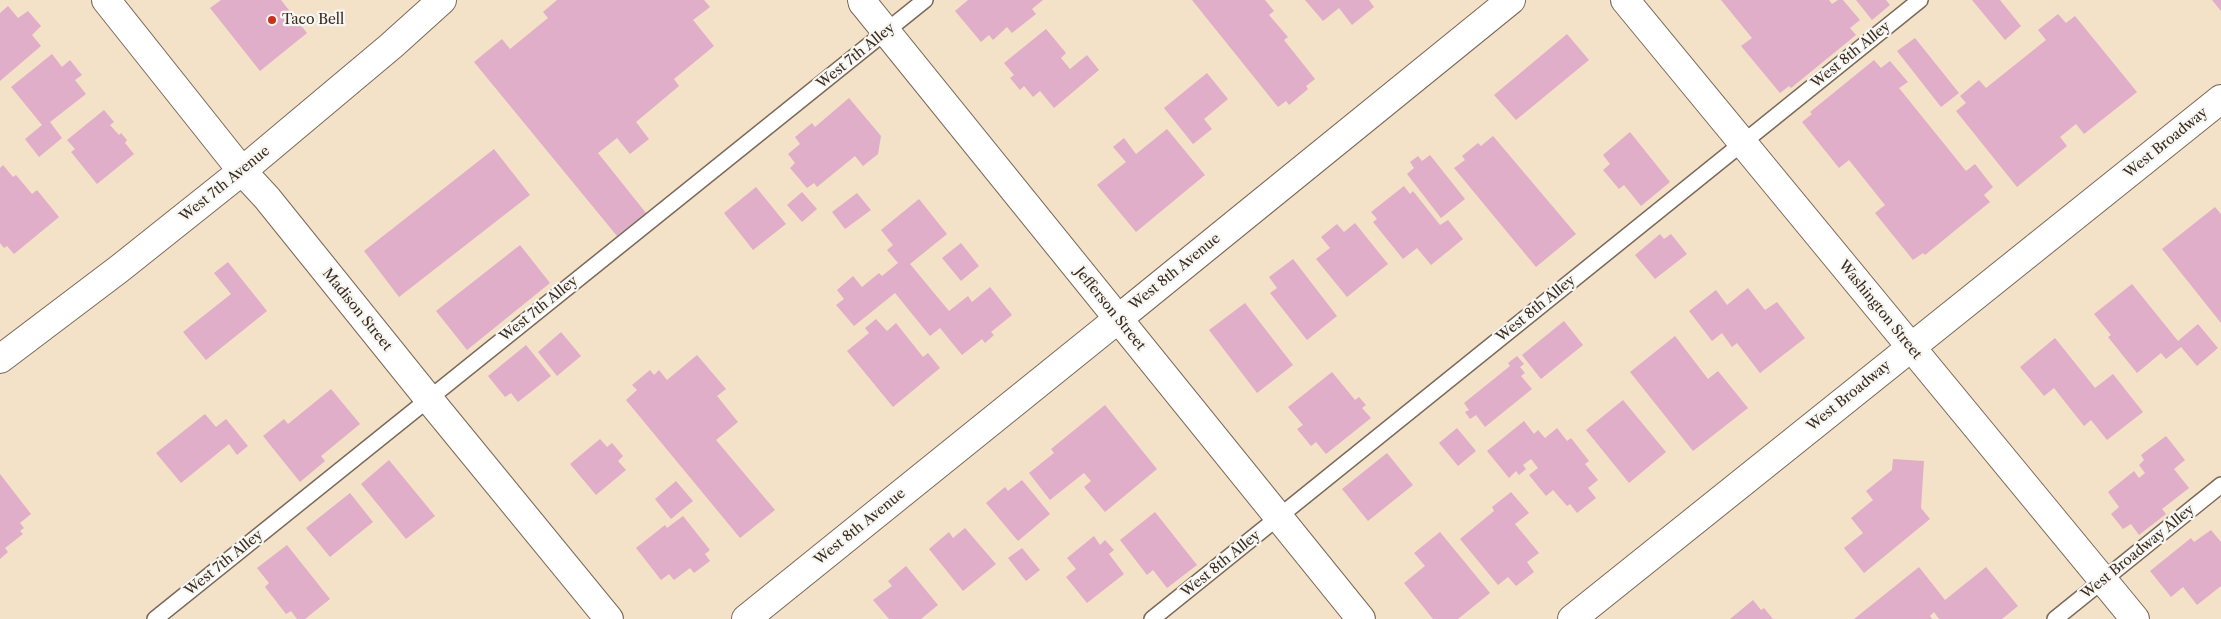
<!DOCTYPE html>
<style>
body{margin:0}
canvas{display:block;background:#f3e1c8}
</style>
<canvas width="2221" height="619"></canvas>
<script>
const ctx = document.querySelector('canvas').getContext('2d');
ctx.lineJoin = 'round';
function fillPath(path, color) {
  ctx.fillStyle = color;
  ctx.fill(path, 'evenodd');
}
function shape(rows) {
  const path = new Path2D();
  for (const r of rows) {
    path.moveTo(r[0], r[1]);
    for (let i = 2; i < r.length; i += 2) path.lineTo(r[i], r[i + 1]);
  }
  return path;
}
function strokePath(path, color, width, dash) {
  ctx.strokeStyle = color;
  ctx.lineWidth = width;
  ctx.lineCap = dash ? 'butt' : 'round';
  ctx.setLineDash(dash || []);
  ctx.stroke(path);
}
function write(font, color, halo, rows, align = 'center') {
  ctx.font = font + ' "Libre Caslon Text",serif';
  ctx.lineWidth = 4.5;
  ctx.setLineDash([]);
  ctx.textBaseline = 'middle';
  ctx.strokeStyle = halo;
  ctx.fillStyle = color;
  for (const [text, x, y, turn = 0] of rows) {
    ctx.save();
    ctx.translate(x, y);
    ctx.rotate((+turn || 0) * Math.PI / 180);
    ctx.textAlign = isNaN(turn) ? turn : align;
    if (halo) ctx.strokeText(text, 0, 0);
    ctx.fillText(text, 0, 0);
    ctx.restore();
  }
}
fillPath(shape([
 [221,0,281,0,307,33,260,71,210,8],
 [557,0,704,0,710,7,693,20,714,46,674,79,679,86,636,122,649,139,630,154,617,138,598,153,646,213,617,236,474,62,502,39,510,49,548,18,543,12],
 [968,0,1043,0,1032,9,1036,14,1012,33,1007,27,993,40,989,35,981,42,955,11],
 [1192,0,1265,0,1274,11,1269,15,1288,37,1284,40,1315,79,1306,86,1308,89,1289,105,1286,101,1278,107],
 [1305,0,1369,0,1374,7,1352,25,1339,8,1323,21],
 [1721,0,1829,0,1832,4,1838,0,1843,0,1860,20,1850,28,1856,35,1791,88,1789,86,1780,93,1741,46,1752,38],
 [1856,0,1886,0,1890,5,1872,20],
 [1972,0,2000,0,2021,26,2005,40],
 [2212,0,2221,0,2221,11],
 [8,6,18,18,28,11,41,26,32,35,41,46,0,81,0,13],
 [2058,14,2066,23,2075,16,2137,92,2084,134,2076,124,2060,137,2067,146,2017,187,1956,111,1966,103,1960,96,1979,80,1986,88,2046,40,2038,30],
 [1046,29,1066,53,1061,58,1070,69,1087,55,1099,70,1054,108,1040,91,1033,97,1024,86,1020,90,1010,78,1014,75,1004,63],
 [1567,34,1589,60,1516,120,1494,95],
 [1915,38,1959,93,1941,107,1897,51],
 [52,54,62,67,70,60,82,75,75,80,86,94,50,122,62,138,39,157,25,139,42,125,11,87],
 [1874,60,1881,68,1890,61,1908,82,1899,88,1966,171,1975,164,1993,187,1984,195,1990,202,1925,255,1923,253,1913,260,1875,213,1885,205,1849,160,1839,168,1802,122,1812,114,1810,112],
 [1207,73,1228,99,1204,119,1212,129,1193,144,1164,108],
 [849,98,881,136,878,154,863,166,855,156,817,187,814,183,807,188,790,168,795,163,788,154,800,144,795,137,812,123,815,127],
 [104,110,114,122,110,125,119,135,121,133,127,140,125,143,134,154,97,184,71,152,75,149,67,140],
 [1167,129,1205,175,1136,232,1097,185,1126,162,1113,147,1124,138,1136,154],
 [1630,132,1670,182,1641,206,1624,185,1619,189,1603,170,1610,164,1603,155],
 [1493,136,1576,234,1536,267,1454,168,1465,160,1462,156,1478,143,1481,146],
 [494,149,530,195,399,297,364,251],
 [1430,155,1465,199,1441,218,1407,174,1414,168,1410,162,1418,156,1422,161],
 [3,165,13,177,16,175,32,194,37,190,59,217,14,254,7,246,4,248,0,243,0,168],
 [1404,186,1410,194,1413,191,1440,225,1448,220,1463,239,1431,265,1417,248,1403,259,1373,222,1377,219,1371,212],
 [756,187,786,224,753,250,724,213],
 [802,192,817,209,802,222,787,205],
 [857,193,871,210,845,229,832,212],
 [919,199,947,234,910,264,949,311,968,296,972,302,990,287,1012,315,991,332,994,335,985,343,982,339,962,355,940,328,930,336,895,293,854,326,836,305,844,299,837,290,853,276,862,287,879,273,882,276,898,263,887,250,893,245,881,230],
 [2215,207,2221,214,2221,323,2162,249],
 [1355,223,1388,264,1347,297,1316,259,1330,248,1321,237,1337,224,1344,232],
 [1660,234,1664,239,1671,234,1687,254,1655,279,1635,255],
 [961,243,979,266,961,281,942,258],
 [520,245,550,283,467,350,436,311],
 [1293,259,1337,316,1307,340,1270,293,1277,288,1269,277],
 [228,262,267,311,206,360,183,332,231,294,214,273],
 [2132,284,2178,341,2198,324,2218,348,2197,366,2181,347,2166,359,2161,353,2137,373,2108,337,2111,335,2094,314],
 [1748,288,1765,310,1777,302,1805,338,1760,373,1737,343,1732,347,1722,333,1712,341,1689,311,1716,290,1727,305],
 [1245,303,1293,365,1257,393,1209,330],
 [876,319,887,331,896,323,923,357,928,353,940,368,893,407,847,351,869,333,865,328],
 [1564,321,1583,345,1541,379,1522,355],
 [561,332,581,356,557,376,538,352],
 [1675,336,1708,379,1718,371,1748,408,1693,451,1630,372],
 [2055,338,2095,388,2113,374,2143,412,2107,440,2091,420,2084,426,2054,388,2044,396,2020,367],
 [526,345,551,376,518,402,511,393,505,397,488,376],
 [697,355,726,389,717,396,738,422,716,440,775,510,740,538,626,400,637,390,632,385,650,370,654,375,659,370,667,380],
 [1517,356,1524,364,1520,367,1525,373,1521,376,1532,389,1485,427,1476,415,1470,419,1465,412,1469,410,1464,403,1510,366,1508,363],
 [1332,372,1355,400,1359,397,1366,405,1362,408,1371,418,1326,454,1316,442,1311,446,1297,429,1303,425,1288,407],
 [331,389,360,424,321,456,325,461,300,482,263,436,284,419,288,424],
 [1623,400,1666,452,1629,483,1586,430],
 [1105,405,1157,469,1105,512,1084,487,1091,481,1084,473,1050,500,1029,473,1054,453,1051,449],
 [205,414,216,427,226,419,248,446,237,455,229,444,181,483,156,453],
 [1524,421,1534,434,1538,430,1545,438,1557,428,1567,441,1571,438,1589,461,1585,464,1598,480,1588,488,1596,498,1577,513,1570,504,1567,506,1553,490,1546,496,1529,475,1538,468,1531,459,1523,465,1526,469,1519,475,1516,471,1509,478,1487,451],
 [1457,428,1476,451,1458,466,1439,443],
 [2166,436,2185,460,2174,469,2189,488,2162,509,2166,514,2139,535,2131,524,2123,529,2111,514,2119,507,2108,492,2134,471,2139,478,2145,473,2139,465,2144,460,2141,455],
 [600,439,607,447,612,443,623,456,618,461,626,470,596,495,570,464],
 [1387,453,1413,485,1368,521,1342,489],
 [1893,459,1924,461,1921,508,1930,519,1864,573,1844,548,1863,533,1851,518,1873,500,1866,491,1892,470],
 [389,460,435,516,406,539,361,484],
 [0,474,31,514,20,523,24,528,20,531,23,534,5,548,8,552,0,559],
 [1022,480,1050,514,1018,541,986,503,1005,487,1008,491],
 [676,481,693,501,671,519,655,499],
 [1511,492,1529,513,1515,524,1539,553,1527,562,1534,572,1516,586,1508,577,1498,585,1460,539,1494,511,1492,507],
 [350,493,373,522,330,557,306,528],
 [1155,512,1197,565,1167,588,1153,570,1147,575,1120,540],
 [683,516,710,550,705,554,710,561,694,573,690,568,674,580,669,574,661,580,636,548,665,525,667,528],
 [965,528,996,564,963,591,929,549,949,532,953,538],
 [2211,530,2221,542,2221,586,2197,605,2183,587,2171,597,2150,571,2191,538,2194,542],
 [1440,532,1490,593,1458,619,1433,619,1404,583,1425,566,1414,553],
 [1094,536,1100,545,1105,540,1114,550,1109,554,1124,574,1087,603,1066,577,1076,569,1067,558],
 [287,545,330,599,305,619,297,619,291,611,286,614,265,587,269,583,257,568],
 [1022,548,1040,570,1026,581,1008,558],
 [906,566,938,605,921,619,889,619,873,600,892,586,888,581],
 [1919,567,1945,600,1986,567,2018,606,2002,619,1939,619,1934,612,1930,616,1932,619,1854,619],
 [1753,600,1761,610,1764,608,1773,619,1730,619]
]), '#e0aec8');
const service = shape([
 [155,619,925,0],
 [1152,619,1920,0],
 [2055,619,2221,485]
]);
const minor = shape([
 [106,0,242,171,267,198,428,398,609,619],
 [746,619,1118,319],
 [1572,619,2221,99]
]);
const tertiary = shape([
 [1118,319,1511,0]
]);
const secondary = shape([
 [1625,0,2135,619],
 [863,3,1361,619]
]);
const primary = shape([
 [0,359,119,269,242,171,391,46,442,0]
]);
const motorway = shape([
 [862,0,863,3]
]);
strokePath(service, '#7b6a5a', 18);
strokePath(minor, '#7b6a5a', 30);
strokePath(tertiary, '#7b6a5a', 30);
strokePath(secondary, '#7b6a5a', 30);
strokePath(primary, '#7b6a5a', 30);
strokePath(motorway, '#7b6a5a', 30);
strokePath(service, '#fff', 15);
strokePath(minor, '#fff', 28);
strokePath(tertiary, '#fff', 28);
strokePath(secondary, '#fff', 28);
strokePath(primary, '#fff', 28);
strokePath(motorway, '#fff', 28);
for (const [x, y, r, color] of [
 [272,20,5,"#c8321e"]
]) {
  const dot = new Path2D();
  dot.arc(x, y, r, 0, 2 * Math.PI);
  ctx.fillStyle = color;
  ctx.fill(dot);
  strokePath(dot, '#f6f6f2', 2);
}
write('14px', '#3b2a1e', '#f6f6f2', [
 ["Taco Bell",282,20]
], 'left');
write('14px', '#3b2a1e', '#f6f6f2', [
 ["West 8th Alley",1851,55,-39],
 ["West 7th Alley",856,56,-39],
 ["West Broadway",2166,143,-39],
 ["West 7th Avenue",225,184,-39],
 ["West 8th Avenue",1175,272,-39],
 ["West 7th Alley",539,309,-39],
 ["Jefferson Street",1110,309,51],
 ["West 8th Alley",1536,309,-39],
 ["Madison Street",357,310,51],
 ["Washington Street",1880,310,51],
 ["West Broadway",1849,396,-39],
 ["West 8th Avenue",860,527,-39],
 ["West Broadway Alley",2138,552,-39],
 ["West 7th Alley",224,563,-39],
 ["West 8th Alley",1221,564,-39]
]);
</script>
